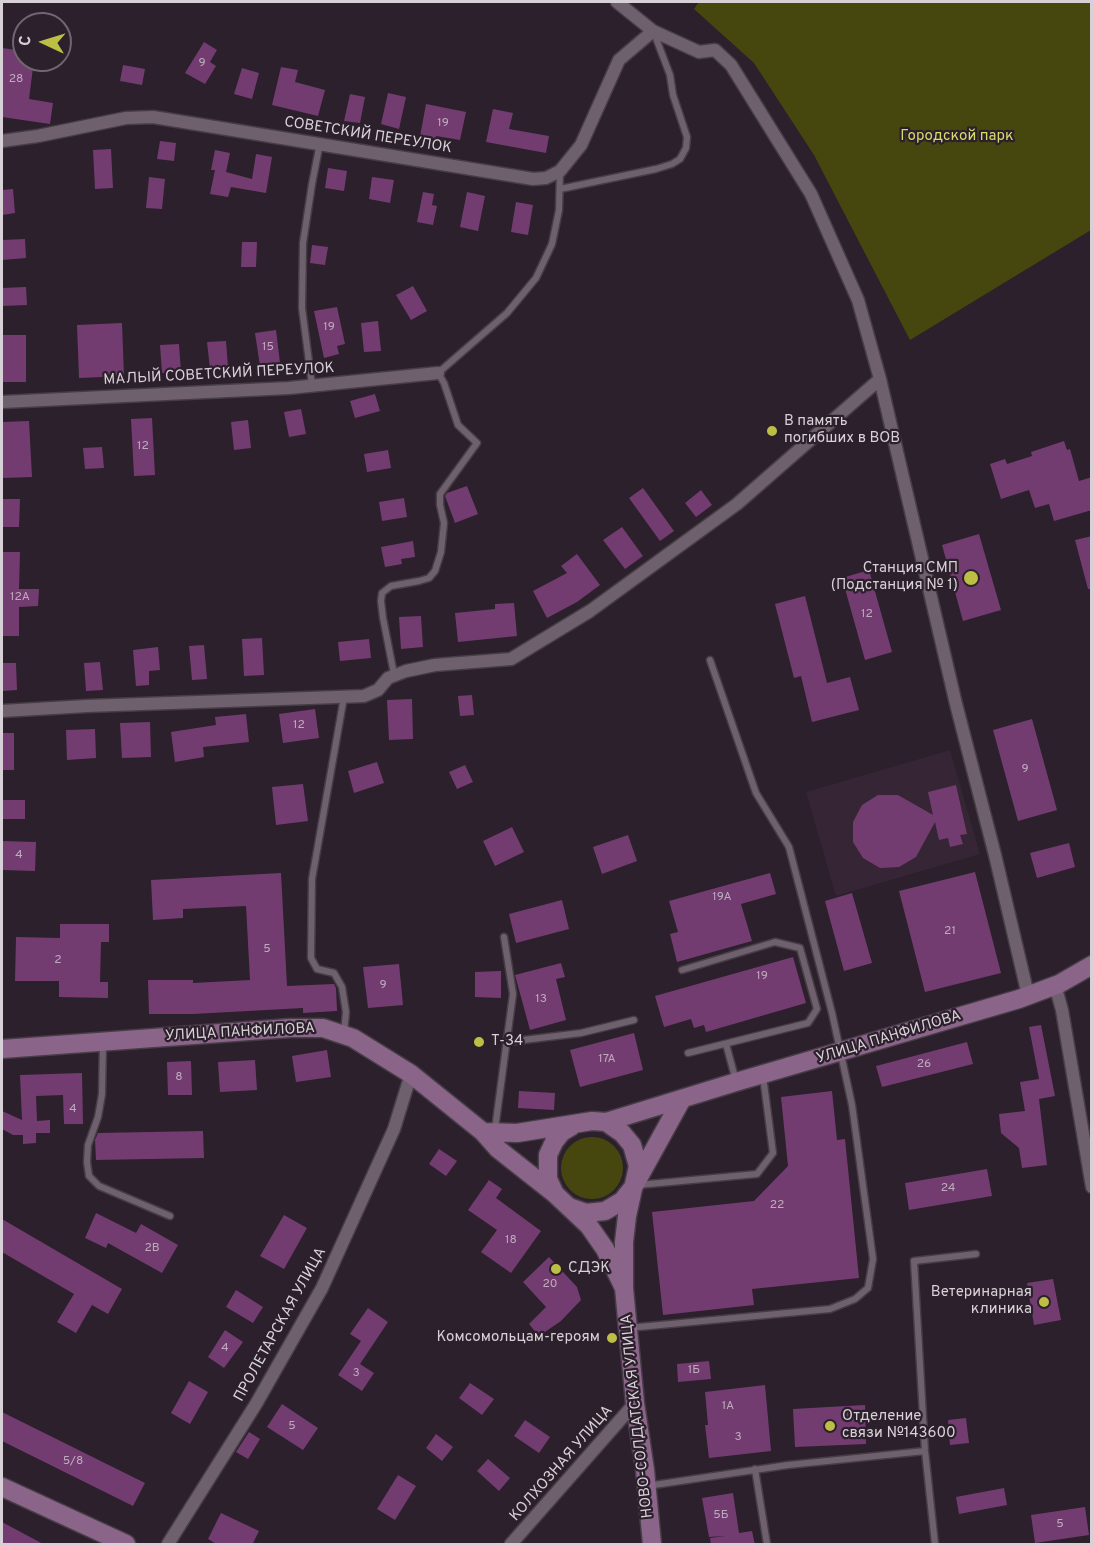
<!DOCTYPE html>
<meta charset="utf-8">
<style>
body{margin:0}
#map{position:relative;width:1093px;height:1546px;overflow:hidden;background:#2b202b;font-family:Overpass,sans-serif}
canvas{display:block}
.frame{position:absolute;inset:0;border:3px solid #d8d0d7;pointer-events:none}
.north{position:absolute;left:12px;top:12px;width:60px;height:60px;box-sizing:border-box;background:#2b202b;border:2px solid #706670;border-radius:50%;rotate:274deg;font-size:16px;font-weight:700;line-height:24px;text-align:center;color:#d8d0d7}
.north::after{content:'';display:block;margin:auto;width:21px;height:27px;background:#bcbf44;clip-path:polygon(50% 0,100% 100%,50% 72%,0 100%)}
</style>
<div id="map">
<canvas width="1093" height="1546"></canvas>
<div class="frame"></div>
<div class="north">С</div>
</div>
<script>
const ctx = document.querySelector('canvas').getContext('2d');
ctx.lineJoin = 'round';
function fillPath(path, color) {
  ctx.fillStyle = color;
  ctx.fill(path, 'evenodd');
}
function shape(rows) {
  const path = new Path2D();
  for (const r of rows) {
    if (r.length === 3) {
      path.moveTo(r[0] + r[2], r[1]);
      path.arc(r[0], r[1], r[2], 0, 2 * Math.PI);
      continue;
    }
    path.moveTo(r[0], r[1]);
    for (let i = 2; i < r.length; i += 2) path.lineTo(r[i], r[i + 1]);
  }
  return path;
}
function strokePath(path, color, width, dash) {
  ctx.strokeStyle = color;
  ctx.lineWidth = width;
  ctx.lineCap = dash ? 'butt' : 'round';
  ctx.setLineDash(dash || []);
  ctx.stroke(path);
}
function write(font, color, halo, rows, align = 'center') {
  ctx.font = font + ' Overpass,sans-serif';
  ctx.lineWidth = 4.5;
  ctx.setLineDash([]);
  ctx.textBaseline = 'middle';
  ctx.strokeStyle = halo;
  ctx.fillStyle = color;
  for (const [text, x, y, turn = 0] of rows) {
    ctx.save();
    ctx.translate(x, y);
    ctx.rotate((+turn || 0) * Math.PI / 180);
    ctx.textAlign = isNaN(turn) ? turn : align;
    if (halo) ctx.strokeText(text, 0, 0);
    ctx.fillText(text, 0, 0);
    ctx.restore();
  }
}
fillPath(shape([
 [950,750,980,854,836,896,806,792]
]), '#362535');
fillPath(shape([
 [699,2,1091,2,1091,230,910,340,814,155,754,63,694,9],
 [592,1168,31]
]), '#46470f');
fillPath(shape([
 [204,42,217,50,210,62,216,66,205,84,185,73],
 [2,48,24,51,24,60,34,60,29,99,53,103,50,124,2,117],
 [123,65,145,69,142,85,120,81],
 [281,67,298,70,295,82,325,90,318,116,272,105],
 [242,68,259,73,252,99,234,94],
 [388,93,406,97,399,129,381,124],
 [350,94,365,97,360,123,344,121],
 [426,104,466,112,460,140,436,136,434,145,419,142],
 [493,109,513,113,509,129,549,136,546,153,486,142],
 [160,141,176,143,174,161,157,159],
 [111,149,113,188,95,189,93,150],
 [215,150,230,153,226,172,252,179,256,154,272,157,266,193,231,187,228,197,210,194,215,170,211,170],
 [328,168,347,171,344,191,325,188],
 [149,177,165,179,162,209,146,208],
 [372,177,394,180,390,203,369,199],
 [13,189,15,213,2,215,2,190],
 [423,192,434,194,432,205,437,206,433,225,417,222],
 [467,192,485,196,478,231,460,227],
 [516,202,533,205,528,235,511,232],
 [25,239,26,258,2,260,2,240],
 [242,242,257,242,256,267,241,267],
 [312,245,328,247,325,265,310,263],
 [413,286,427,311,411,320,396,295],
 [26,287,27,305,2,306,2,288],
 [337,307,345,344,337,346,339,354,324,358,314,311],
 [378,321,381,351,364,352,361,323],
 [122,323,124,376,79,378,77,325],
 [276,330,280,363,260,366,255,333],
 [2,335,26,335,26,382,2,382],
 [226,341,228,367,210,369,207,342],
 [179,344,181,372,162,373,160,345],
 [375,394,380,411,355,418,350,401],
 [301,409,306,434,289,437,284,412],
 [152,418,155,475,134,476,131,419],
 [248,420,251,448,234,450,231,422],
 [29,421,32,477,2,478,2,422],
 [1064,441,1067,450,1070,449,1079,481,1092,477,1092,510,1054,521,1049,504,1035,508,1029,490,1001,499,990,464,1005,459,1007,464,1032,456,1031,452],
 [102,447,104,468,85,469,83,448],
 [388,450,391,468,367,472,364,454],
 [467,486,478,514,455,523,445,496,447,493],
 [643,488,674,531,660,541,629,498],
 [701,490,712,505,696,517,685,503],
 [404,498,407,517,382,521,379,502],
 [2,499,20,499,19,527,2,527],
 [622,527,643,556,625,569,603,540],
 [979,534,1001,610,963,621,942,545],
 [1092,536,1092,589,1088,589,1075,540],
 [413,541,415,557,401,559,402,564,385,567,381,547],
 [2,552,20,552,19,589,39,589,38,606,19,607,19,636,2,636],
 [577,554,600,585,577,602,547,618,533,591,567,573,561,566],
 [869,570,892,652,865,660,842,578],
 [805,596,827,683,850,677,859,710,812,722,801,676,794,678,775,604],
 [514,603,517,636,458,642,455,613,495,609,495,604],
 [421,616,423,647,401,649,399,617],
 [262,638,264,675,244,676,242,639],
 [369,639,371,658,340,661,338,642],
 [204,645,207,679,192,680,189,646],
 [158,647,160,670,149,671,149,685,136,686,133,650],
 [100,662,103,690,86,691,84,663],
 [2,663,16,663,17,690,2,691],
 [472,695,474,715,460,716,458,696],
 [412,699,413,739,389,740,387,700],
 [315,709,319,738,283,743,279,714],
 [246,714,249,742,203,747,204,757,175,762,171,732,216,725,215,717],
 [1032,719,1057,810,1018,821,993,730],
 [150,722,151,757,122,758,120,723],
 [95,729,96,758,67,760,66,730],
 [2,733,14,733,14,770,2,770],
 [377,762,384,783,354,793,348,771],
 [465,765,473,782,457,789,449,772],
 [303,784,308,821,276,825,272,787],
 [956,785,967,834,960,835,963,844,950,847,948,838,939,840,935,822,916,857,899,867,880,868,863,858,853,842,853,822,862,805,878,795,898,795,933,815,928,792],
 [2,800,25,800,25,819,2,819],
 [512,827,524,852,495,866,483,841],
 [628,835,637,861,602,874,593,847],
 [2,841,36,842,35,871,2,870],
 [1069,843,1075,867,1037,878,1030,853],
 [975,872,1001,973,925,992,899,891],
 [281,873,287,986,334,984,336,988,337,1011,303,1013,303,1008,193,1014,149,1014,148,980,193,980,193,983,250,980,246,906,183,909,183,918,153,920,151,880],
 [770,873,776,894,741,904,752,941,677,962,670,934,678,932,669,901],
 [852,893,872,963,844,971,825,901],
 [562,900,569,929,516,943,509,914],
 [60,924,109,924,109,942,101,942,100,982,108,982,108,998,59,997,59,981,15,981,16,937,60,938],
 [793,957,806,1003,706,1032,704,1025,694,1028,691,1019,664,1027,655,996],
 [561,963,565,977,556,979,566,1020,530,1030,515,975],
 [399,964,403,1005,368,1008,363,967],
 [501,971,501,998,475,997,475,972],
 [1041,1025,1055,1096,1039,1099,1047,1165,1022,1168,1019,1148,1001,1133,999,1114,1025,1111,1020,1082,1039,1079,1029,1027],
 [634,1033,643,1070,580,1087,570,1050],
 [967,1042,973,1064,882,1087,876,1066],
 [327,1050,331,1077,296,1082,292,1056],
 [255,1060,257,1090,220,1092,218,1062],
 [191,1061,192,1095,168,1095,167,1062],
 [82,1073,83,1124,64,1124,63,1095,36,1096,37,1121,50,1120,50,1133,36,1133,36,1143,23,1144,23,1135,13,1135,2,1129,2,1111,22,1120,20,1075],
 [519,1091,555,1093,554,1110,518,1108],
 [832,1091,837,1140,845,1139,859,1278,752,1289,754,1305,663,1315,652,1212,754,1201,788,1166,781,1097],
 [203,1131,204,1158,96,1160,95,1140,98,1133],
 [439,1149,457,1161,446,1176,429,1164],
 [987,1169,992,1196,909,1210,905,1183],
 [489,1180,502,1189,496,1198,541,1231,511,1273,481,1252,497,1230,468,1210],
 [96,1213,136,1233,141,1224,178,1245,162,1273,108,1243,106,1248,85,1238],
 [284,1215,307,1228,284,1269,260,1256],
 [2,1219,122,1289,108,1314,92,1305,76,1333,57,1322,74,1294,2,1252],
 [549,1257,577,1287,581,1300,561,1321,539,1336,529,1324,546,1307,523,1282],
 [1053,1279,1061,1320,1034,1325,1027,1283],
 [236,1290,263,1307,253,1323,226,1307],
 [368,1308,388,1322,360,1364,374,1373,362,1391,338,1375,361,1341,350,1334],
 [225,1330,243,1342,224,1368,208,1357],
 [709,1361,711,1379,678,1382,677,1364],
 [189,1381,208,1392,190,1424,171,1413],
 [470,1383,494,1399,482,1415,459,1398],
 [765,1385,771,1451,709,1458,705,1425,708,1425,705,1392],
 [282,1404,318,1428,303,1450,267,1427],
 [865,1405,866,1444,795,1447,793,1409],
 [2,1412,145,1483,133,1506,2,1441],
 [966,1418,969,1443,950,1445,948,1420],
 [525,1420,550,1437,539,1453,514,1436],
 [249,1432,260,1439,248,1459,236,1452],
 [436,1434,453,1447,442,1461,426,1448],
 [488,1459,510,1478,499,1491,477,1471],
 [398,1475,416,1486,395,1520,377,1509],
 [1004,1488,1007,1505,959,1514,956,1497],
 [733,1493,739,1533,752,1531,755,1545,711,1545,710,1538,725,1536,709,1537,702,1498],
 [1085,1507,1089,1535,1035,1543,1031,1515],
 [221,1513,259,1531,252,1545,218,1545,208,1539],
 [2,1522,45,1545,2,1545]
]), '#733c71');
const lane = shape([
 [560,189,656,169,672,164,680,159,686,148,687,137,673,95,670,75,654,33],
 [312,385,302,308,303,243,312,184,320,143],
 [394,674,383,618,381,601,382,593,391,586,419,581,429,578,435,571,441,552,444,523,440,505,440,494,477,443,458,425,444,383,438,373,507,313,536,278,552,244,559,210,560,172],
 [682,970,775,942,800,948,817,1009,808,1023,688,1053],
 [344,1033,346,1012,342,987,334,973,317,969,311,958,312,879,344,697],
 [507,1042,581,1033,634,1020],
 [103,1043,102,1094,98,1117,88,1145,87,1162,89,1176,99,1186,170,1216],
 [726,1044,736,1081],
 [495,1129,513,994,504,937],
 [638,1185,757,1174,773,1153,763,1076],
 [628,1328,830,1309,855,1299,868,1288,873,1259,852,1105,832,1013,789,847,756,793,710,660],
 [755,1469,767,1544],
 [647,1486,788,1465,925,1451],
 [935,1544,925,1451,914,1261,976,1254]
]);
const street = shape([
 [617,2,653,31,699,52,715,50,731,65,811,194,858,300,880,379,956,704,995,855,1028,995],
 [2,141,38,136,126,118,153,117,533,179,546,178,560,171,581,145,619,60,653,31],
 [2,402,289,388,438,373],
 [2,711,87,706,364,696,378,690,388,678,406,671,435,665,511,659,590,611,737,504,880,379],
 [1055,985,1062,1010,1092,1187],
 [168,1544,256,1404,322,1288,394,1129,411,1074],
 [511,1544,635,1403]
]);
const secondary = shape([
 [2,1049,290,1028,323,1028,353,1038,411,1074,483,1132,498,1149,555,1194,589,1226,605,1249,624,1288],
 [606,1122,622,1133,632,1145,638,1166,627,1216,624,1242,624,1288,635,1403,645,1470,652,1544],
 [483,1132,517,1133,592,1121,606,1122,736,1082,1019,999,1059,984,1092,965],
 [555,1194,548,1179,548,1155,554,1142,562,1132,572,1126],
 [569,1207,586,1213,605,1211,622,1201,634,1186,682,1099],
 [2,1487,126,1544]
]);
strokePath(lane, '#473d46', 9);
strokePath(street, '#473d46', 15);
strokePath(secondary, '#473d46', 21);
strokePath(lane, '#6f606d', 6);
strokePath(street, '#6f606d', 12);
strokePath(secondary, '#8b6589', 18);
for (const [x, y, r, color] of [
 [772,431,6,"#bcbf44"],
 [971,578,8,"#bcbf44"],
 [479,1042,6,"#bcbf44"],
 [556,1269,6,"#bcbf44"],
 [1044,1302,6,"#bcbf44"],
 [612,1338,6,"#bcbf44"],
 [830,1426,6,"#bcbf44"]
]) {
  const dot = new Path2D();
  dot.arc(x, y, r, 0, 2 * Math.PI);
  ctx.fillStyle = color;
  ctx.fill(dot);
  strokePath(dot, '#2b202b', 2);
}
write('12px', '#bfabbe', null, [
 ["9",202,64],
 ["28",16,80],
 ["19",443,124],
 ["19",329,328],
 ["15",268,348],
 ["12",143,447],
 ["12А",20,598],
 ["12",867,615],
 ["12",299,726],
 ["9",1025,770],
 ["4",19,856],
 ["19А",722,898],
 ["21",950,932],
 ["5",267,950],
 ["2",58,961],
 ["19",762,977],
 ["9",383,986],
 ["13",541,1000],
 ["17А",607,1060],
 ["26",924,1065],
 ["8",179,1078],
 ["4",73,1110],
 ["24",948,1189],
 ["22",777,1206],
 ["18",511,1241],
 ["2В",152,1249],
 ["20",550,1285],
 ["4",225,1349],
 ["1Б",694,1371],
 ["3",356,1374],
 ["1А",728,1407],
 ["5",292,1427],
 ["3",738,1438],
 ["5/8",73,1462],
 ["5Б",721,1516],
 ["5",1060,1525]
]);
write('15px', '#d8d0d7', '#2b202b', [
 ["СОВЕТСКИЙ ПЕРЕУЛОК",368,136,9],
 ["МАЛЫЙ СОВЕТСКИЙ ПЕРЕУЛОК",219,375,-3],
 ["УЛИЦА ПАНФИЛОВА",240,1033,-3],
 ["УЛИЦА ПАНФИЛОВА",889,1038,-17],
 ["ПРОЛЕТАРСКАЯ УЛИЦА",281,1325,-61],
 ["НОВО-СОЛДАТСКАЯ УЛИЦА",638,1416,-96],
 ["КОЛХОЗНАЯ УЛИЦА",562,1464,-49]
]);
write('15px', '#d6da69', '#2b202b', [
 ["Городской парк",957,137]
]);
write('15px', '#d8d0d7', '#2b202b', [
 ["В память",784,422],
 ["погибших в ВОВ",784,439],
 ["Станция СМП",958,569,"right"],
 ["(Подстанция № 1)",958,586,"right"],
 ["Т-34",491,1042],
 ["СДЭК",568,1269],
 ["Ветеринарная",1032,1293,"right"],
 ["клиника",1032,1310,"right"],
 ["Комсомольцам-героям",600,1338,"right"],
 ["Отделение",842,1417],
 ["связи №143600",842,1434]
], 'left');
</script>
